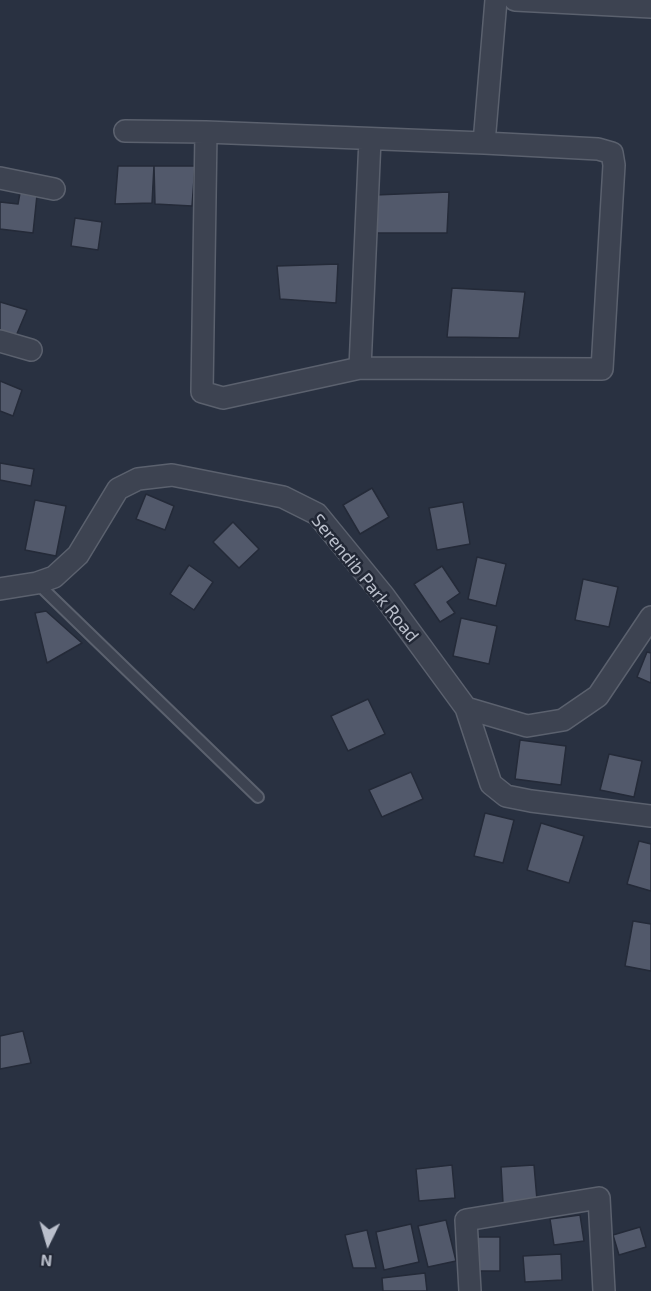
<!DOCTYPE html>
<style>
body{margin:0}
#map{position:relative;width:651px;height:1291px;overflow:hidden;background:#293141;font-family:"Exo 2",sans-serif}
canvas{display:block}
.north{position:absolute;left:18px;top:1213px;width:60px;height:60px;-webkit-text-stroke:4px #222836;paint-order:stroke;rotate:185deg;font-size:16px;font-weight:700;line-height:24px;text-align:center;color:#babfcb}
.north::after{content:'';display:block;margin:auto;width:21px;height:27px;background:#babfcb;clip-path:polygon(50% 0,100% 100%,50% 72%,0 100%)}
</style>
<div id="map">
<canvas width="651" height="1291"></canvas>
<div class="north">N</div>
</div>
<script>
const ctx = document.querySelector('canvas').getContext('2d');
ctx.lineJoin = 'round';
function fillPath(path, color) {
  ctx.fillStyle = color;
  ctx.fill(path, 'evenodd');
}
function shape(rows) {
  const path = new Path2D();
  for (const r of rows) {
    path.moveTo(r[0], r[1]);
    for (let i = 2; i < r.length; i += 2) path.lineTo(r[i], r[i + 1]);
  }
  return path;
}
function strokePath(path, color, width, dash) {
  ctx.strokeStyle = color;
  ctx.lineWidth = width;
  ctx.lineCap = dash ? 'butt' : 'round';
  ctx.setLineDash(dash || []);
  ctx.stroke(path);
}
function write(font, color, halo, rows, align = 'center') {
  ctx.font = font + ' "Exo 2",sans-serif';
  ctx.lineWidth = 5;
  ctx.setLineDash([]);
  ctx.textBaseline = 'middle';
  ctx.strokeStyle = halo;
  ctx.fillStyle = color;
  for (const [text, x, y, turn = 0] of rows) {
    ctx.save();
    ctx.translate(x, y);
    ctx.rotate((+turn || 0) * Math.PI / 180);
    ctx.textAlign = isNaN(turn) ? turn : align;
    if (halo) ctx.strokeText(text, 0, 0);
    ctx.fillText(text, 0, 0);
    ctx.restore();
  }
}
const building = shape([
 [118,166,154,166,152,203,115,204,118,166],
 [154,166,195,166,192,206,155,204,154,166],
 [449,192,447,233,371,233,375,195,449,192],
 [20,193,37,195,33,233,0,229,0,202,18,204,20,193],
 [75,218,102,222,98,250,71,246,75,218],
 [338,264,336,303,280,299,277,266,338,264],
 [452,288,525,292,519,338,447,337,452,288],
 [0,302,27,310,16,336,0,333,0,302],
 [0,381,22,390,13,416,0,411,0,381],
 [0,463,34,469,31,486,0,480,0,463],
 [372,488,389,517,360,534,343,505,372,488],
 [146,494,174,506,165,530,136,519,146,494],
 [35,500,66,506,56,556,25,550,35,500],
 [463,502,470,544,437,550,429,508,463,502],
 [233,522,259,549,239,568,213,542,233,522],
 [477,557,506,564,496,606,468,599,477,557],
 [189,565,213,582,194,610,170,594,189,565],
 [442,566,460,593,447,602,455,613,440,622,414,584,442,566],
 [583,579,618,587,609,627,575,620,583,579],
 [46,611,82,643,47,663,35,613,46,611],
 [461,618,497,626,489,664,453,656,461,618],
 [647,652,651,653,651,683,637,677,647,652],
 [368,699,385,734,348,751,331,716,368,699],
 [520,740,566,746,561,785,515,779,520,740],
 [609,754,642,761,634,797,600,790,609,754],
 [411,772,423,799,382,817,369,790,411,772],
 [485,813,514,820,503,863,474,856,485,813],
 [541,823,584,836,569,883,527,870,541,823],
 [639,841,651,844,651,891,627,884,639,841],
 [633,921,651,924,651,971,625,966,633,921],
 [23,1031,31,1063,0,1069,0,1036,23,1031],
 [452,1165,455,1198,419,1201,416,1169,452,1165],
 [534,1165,537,1200,503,1203,501,1167,534,1165],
 [580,1215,584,1241,554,1245,550,1219,580,1215],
 [446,1220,456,1261,428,1267,418,1226,446,1220],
 [411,1224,419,1262,384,1270,376,1232,411,1224],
 [640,1227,646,1247,619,1255,613,1235,640,1227],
 [367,1230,376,1268,353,1268,345,1235,367,1230],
 [477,1237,500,1237,500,1271,477,1271,477,1237],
 [561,1254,562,1280,525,1282,523,1256,561,1254],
 [425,1273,427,1291,383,1291,382,1278,425,1273]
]);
fillPath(building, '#52596b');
strokePath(building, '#242a38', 1.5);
const service = shape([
 [37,583,258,797]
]);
const minor = shape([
 [515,0,651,7],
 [125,131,206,132,484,143,598,149,612,153,614,165,602,369,360,368,223,398,202,392,206,132],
 [484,143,496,0],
 [0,178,54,189],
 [0,341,31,350],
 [360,368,370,139],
 [0,589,37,583,54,577,78,555,118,489,138,479,172,475,283,497,317,514,384,596,466,708,491,784,506,796,531,801,651,816],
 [466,708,527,726,563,720,598,696,651,617],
 [470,1291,466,1220,599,1198,604,1291]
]);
strokePath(service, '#5b616e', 14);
strokePath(minor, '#5b616e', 24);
strokePath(service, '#3d4351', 10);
strokePath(minor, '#3d4351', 21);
write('18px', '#babfcb', '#222836', [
 ["Serendib Park Road",365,578,51]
]);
</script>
